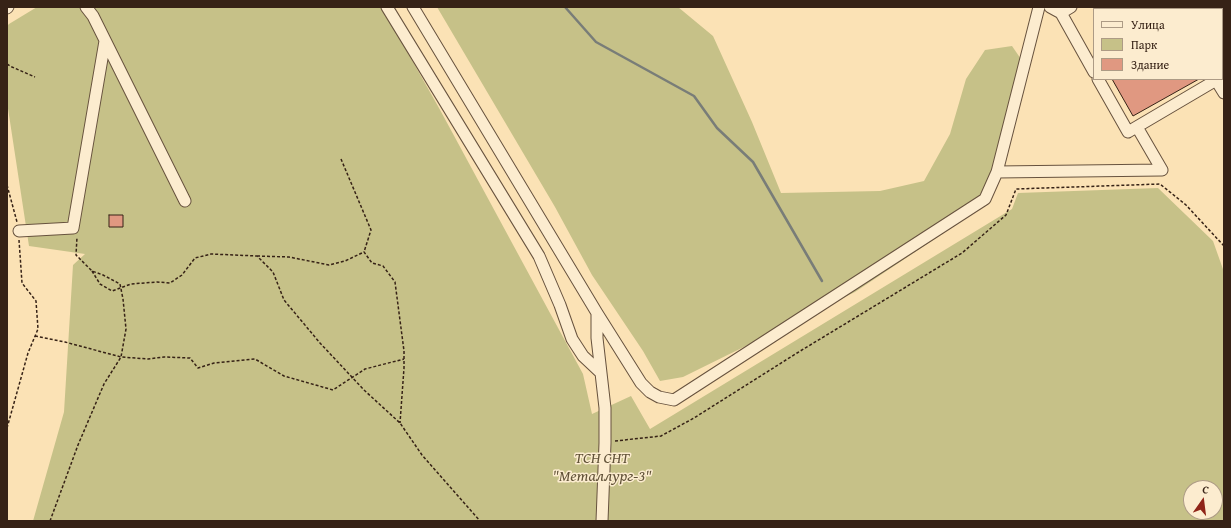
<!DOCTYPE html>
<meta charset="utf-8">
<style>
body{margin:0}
#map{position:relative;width:1231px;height:528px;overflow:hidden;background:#fbe2b5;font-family:"Gentium Book Plus",serif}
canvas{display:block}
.frame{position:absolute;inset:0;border:8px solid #362216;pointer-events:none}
.legend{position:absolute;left:1093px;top:8px;width:130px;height:72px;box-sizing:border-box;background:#fceccf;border:1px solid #ad9b85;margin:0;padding:5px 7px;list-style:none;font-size:12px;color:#362216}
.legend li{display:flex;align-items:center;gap:8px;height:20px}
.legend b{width:20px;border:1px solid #ad9b85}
.north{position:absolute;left:1183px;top:480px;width:40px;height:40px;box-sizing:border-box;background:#fceccf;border:1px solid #ad9b85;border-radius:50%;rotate:14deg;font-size:11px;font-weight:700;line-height:16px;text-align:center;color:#362216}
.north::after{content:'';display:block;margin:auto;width:14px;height:18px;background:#8f2418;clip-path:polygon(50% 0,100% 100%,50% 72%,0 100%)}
</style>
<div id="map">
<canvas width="1231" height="528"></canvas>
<div class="frame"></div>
<ul class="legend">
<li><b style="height:5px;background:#fceccf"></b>Улица</li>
<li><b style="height:11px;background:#c6c188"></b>Парк</li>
<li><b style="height:11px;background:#e09881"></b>Здание</li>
</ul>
<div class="north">С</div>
</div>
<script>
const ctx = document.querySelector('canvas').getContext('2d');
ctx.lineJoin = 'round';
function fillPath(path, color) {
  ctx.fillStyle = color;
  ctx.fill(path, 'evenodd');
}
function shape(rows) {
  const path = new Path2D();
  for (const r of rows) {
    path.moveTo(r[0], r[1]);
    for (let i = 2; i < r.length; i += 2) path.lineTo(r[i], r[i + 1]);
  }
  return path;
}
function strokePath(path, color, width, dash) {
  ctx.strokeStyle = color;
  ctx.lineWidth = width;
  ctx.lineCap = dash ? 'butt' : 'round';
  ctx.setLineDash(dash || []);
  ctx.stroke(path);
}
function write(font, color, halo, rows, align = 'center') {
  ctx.font = font + ' "Gentium Book Plus",serif';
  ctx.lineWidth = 3;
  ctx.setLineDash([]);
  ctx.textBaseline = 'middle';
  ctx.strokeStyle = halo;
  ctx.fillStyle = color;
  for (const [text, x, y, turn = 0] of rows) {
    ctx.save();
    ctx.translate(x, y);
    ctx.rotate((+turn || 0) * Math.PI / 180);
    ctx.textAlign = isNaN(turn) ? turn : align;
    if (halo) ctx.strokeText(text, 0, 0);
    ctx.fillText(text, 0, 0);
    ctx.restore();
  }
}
fillPath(shape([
 [37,7,382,7,439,108,583,374,592,414,631,396,650,429,1012,209,1018,193,1158,188,1213,241,1224,272,1224,521,33,521,64,412,73,265,85,254,29,246,7,102,7,26,9,24],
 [1191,488,1215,488,1215,512,1191,512],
 [437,7,678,7,713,36,752,122,781,193,880,191,924,181,950,134,966,79,985,50,1012,46,1023,62,981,208,855,292,683,377,660,381,643,351,592,275,555,207]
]), '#c6c188');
strokePath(shape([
 [565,7,596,42,694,96,717,128,753,162,822,281]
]), '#797d78', 2.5);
const building = shape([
 [1112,79,1199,79,1133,116,1112,79],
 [109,215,123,215,123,227,109,227,109,215]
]);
fillPath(building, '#e09881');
strokePath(building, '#362216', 1);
const minor = shape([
 [86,7,93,16,185,201],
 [387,7,539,256,560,305,572,339,583,356,600,372],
 [413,7,597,313,641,383,650,392,659,397,674,400,985,199,997,172,1039,7],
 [1050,7,1061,13,1071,7],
 [1062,7,1061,13,1094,72],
 [1184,7,1185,9],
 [7,8,8,7],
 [1098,79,1128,132,1218,79],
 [1216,80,1224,93],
 [1137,127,1162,170],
 [997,172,1162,170],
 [19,231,73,228,105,41],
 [597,313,597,338,605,408,605,443,602,521]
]);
strokePath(minor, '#67523e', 13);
strokePath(shape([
 [7,64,12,67,35,77],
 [341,159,371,230,364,252],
 [7,185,17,222],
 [257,256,289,257,329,265,345,261,364,252,372,263,383,266,395,282,404,351,404,368,400,423],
 [92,271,100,284,112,291,131,284,157,282,170,283,182,275,195,258,211,254,257,256,273,272,284,300,320,343,364,390,400,423,422,455,480,521],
 [35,336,65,342,121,357,148,359,164,357,190,358,198,368,214,363,255,359,284,376,333,390,365,369,404,359],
 [7,428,28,353,38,329,36,301,22,283,19,240],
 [615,441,661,436,694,418,797,353,962,253,1006,215,1016,189,1160,184,1186,205,1224,246],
 [50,521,78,445,104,384,121,357,126,329,123,299,120,284,103,275,92,271,76,255,77,237]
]), '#362216', 1.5, [3, 2]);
strokePath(minor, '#fceccf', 11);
write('italic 16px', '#615238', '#fceccf', [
 ["ТСН СНТ",602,459],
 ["\"Металлург-3\"",602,477]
]);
</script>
